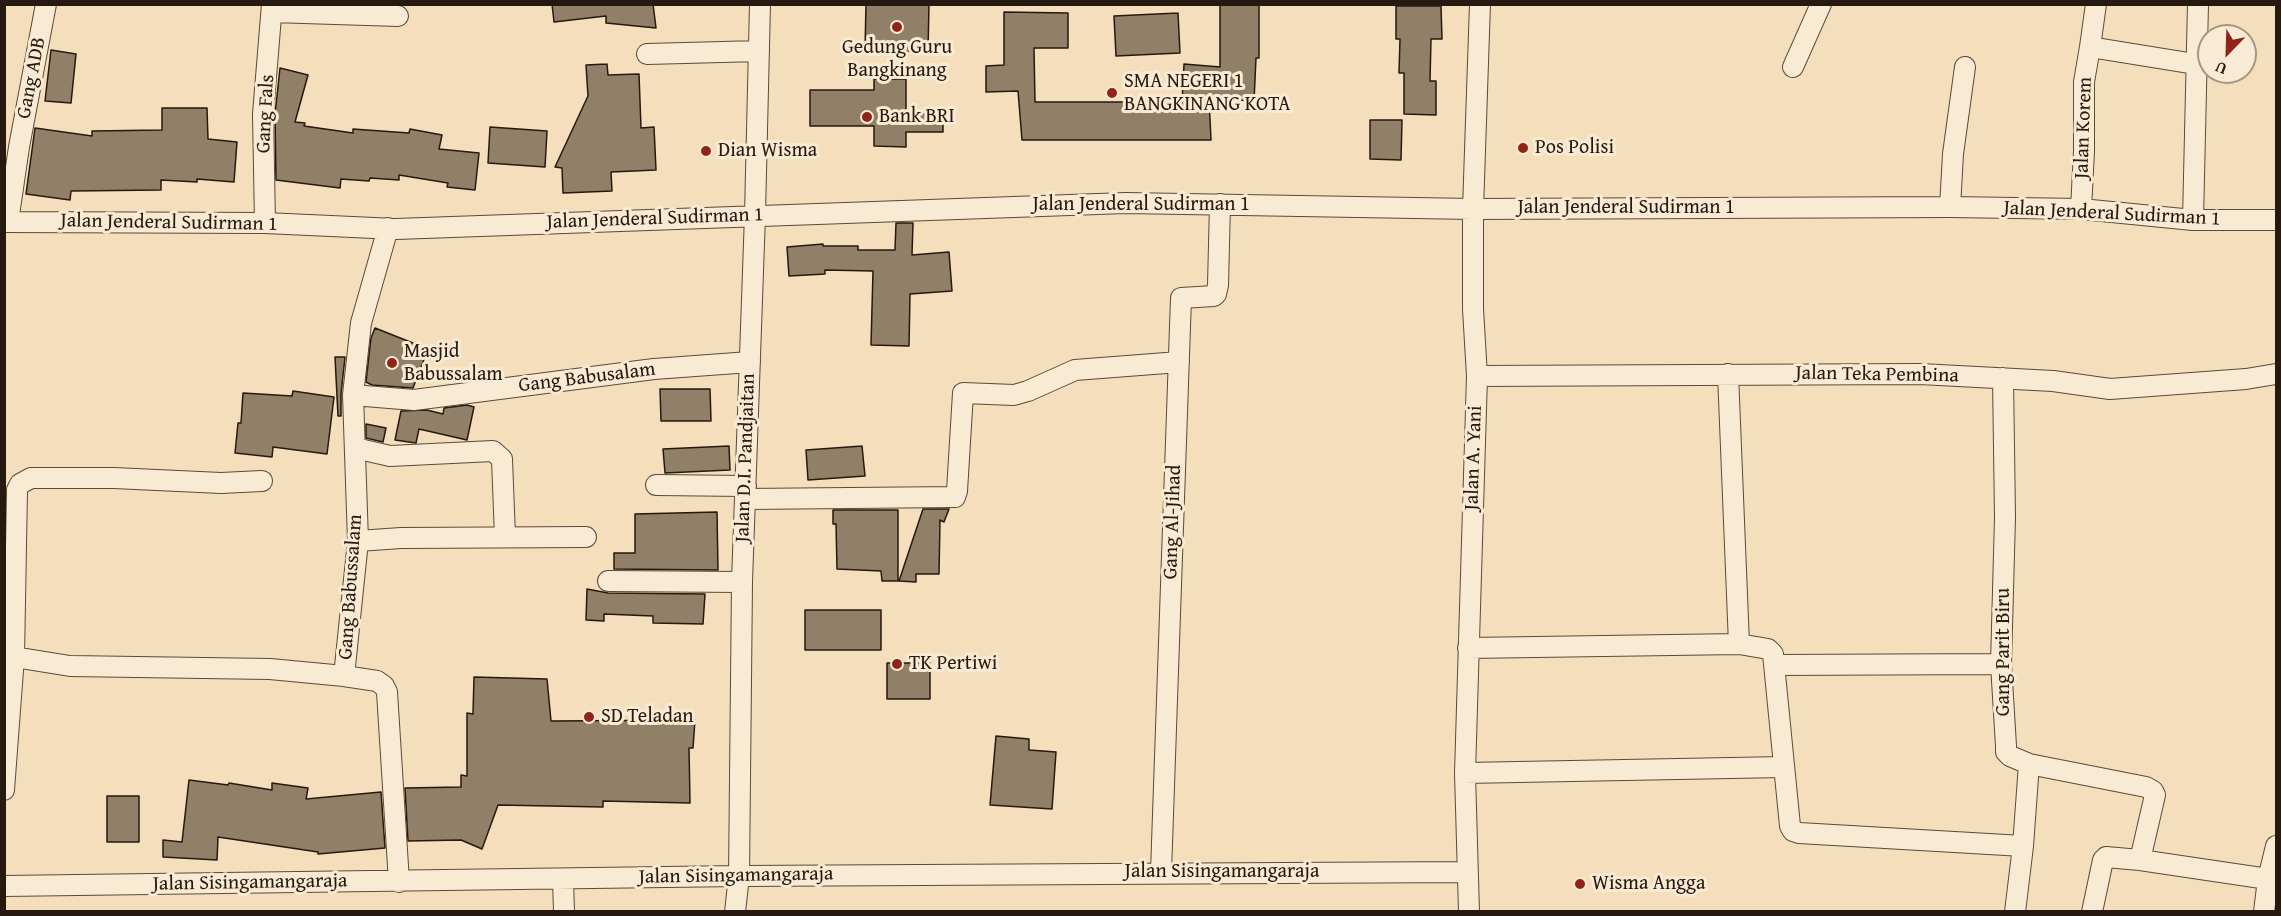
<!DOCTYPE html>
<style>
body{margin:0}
#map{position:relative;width:2281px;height:916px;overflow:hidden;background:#f4debb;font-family:"Gentium Book Plus",serif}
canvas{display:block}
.frame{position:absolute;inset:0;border:6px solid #26190f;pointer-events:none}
.north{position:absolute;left:2197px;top:24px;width:60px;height:60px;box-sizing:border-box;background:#f8ead3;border:2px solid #a49685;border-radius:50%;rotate:203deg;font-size:16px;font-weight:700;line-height:24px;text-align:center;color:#26190f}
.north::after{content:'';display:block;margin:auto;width:21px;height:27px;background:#8f2418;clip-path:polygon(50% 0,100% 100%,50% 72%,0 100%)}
</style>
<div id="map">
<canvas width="2281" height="916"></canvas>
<div class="frame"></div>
<div class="north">U</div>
</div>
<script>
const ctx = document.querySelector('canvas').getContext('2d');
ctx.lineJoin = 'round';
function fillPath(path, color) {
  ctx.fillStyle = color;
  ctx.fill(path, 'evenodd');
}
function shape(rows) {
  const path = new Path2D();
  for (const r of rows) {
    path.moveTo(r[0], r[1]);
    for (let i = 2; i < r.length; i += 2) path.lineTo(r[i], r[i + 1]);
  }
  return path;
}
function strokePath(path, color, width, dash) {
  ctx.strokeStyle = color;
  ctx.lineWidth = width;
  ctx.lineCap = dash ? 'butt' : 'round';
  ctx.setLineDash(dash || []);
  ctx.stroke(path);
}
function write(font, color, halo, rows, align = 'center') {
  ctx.font = font + ' "Gentium Book Plus",serif';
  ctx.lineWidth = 6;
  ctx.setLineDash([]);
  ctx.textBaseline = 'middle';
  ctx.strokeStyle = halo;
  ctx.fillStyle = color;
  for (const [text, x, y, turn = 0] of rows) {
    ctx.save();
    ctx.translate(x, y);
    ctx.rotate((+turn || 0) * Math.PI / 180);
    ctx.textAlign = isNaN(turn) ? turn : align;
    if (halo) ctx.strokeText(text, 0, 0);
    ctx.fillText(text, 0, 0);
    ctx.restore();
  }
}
const building = shape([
 [552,4,653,4,656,28,606,23,606,16,554,22,552,4],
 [866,4,929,4,928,52,865,50,866,4],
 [1220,4,1259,4,1259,58,1256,58,1254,101,1209,98,1211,140,1022,140,1018,91,986,92,986,66,1004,65,1004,12,1068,13,1068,48,1034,48,1035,102,1182,102,1184,64,1220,67,1220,4],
 [1396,6,1441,6,1442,39,1431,39,1430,81,1436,81,1436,115,1404,114,1404,73,1399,73,1400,39,1396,39,1396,6],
 [1178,13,1180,53,1116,56,1114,16,1178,13],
 [51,50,76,54,71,103,45,101,51,50],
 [607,64,608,75,639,74,641,128,654,127,656,170,611,172,612,191,563,193,562,168,555,167,588,96,586,65,607,64],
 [280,68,308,75,295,122,305,123,304,126,353,133,353,129,409,133,410,129,442,135,439,149,479,153,475,190,447,187,448,183,399,175,399,180,370,178,369,181,341,179,340,188,276,180,275,114,280,68],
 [874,79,906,79,906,114,943,114,943,132,906,132,906,147,874,146,874,126,810,126,810,90,874,90,874,79],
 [162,108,207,108,208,139,237,142,234,182,197,179,197,182,161,180,161,190,71,191,70,200,26,194,35,128,92,136,92,131,162,130,162,108],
 [1370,120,1402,120,1401,160,1370,159,1370,120],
 [490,127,547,131,545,167,488,163,490,127],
 [896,223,913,223,912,255,949,252,952,291,910,294,909,346,871,345,873,271,825,270,825,274,789,276,787,247,823,244,823,246,858,246,858,250,895,250,896,223],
 [375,328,428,349,413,388,372,385,366,382,371,338,375,328],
 [335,357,345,357,341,394,341,416,338,416,335,357],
 [660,389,710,389,711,421,661,421,660,389],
 [293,391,334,397,327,454,273,447,272,457,235,453,238,423,241,423,243,393,292,396,293,391],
 [467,405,474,407,467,440,419,429,416,443,395,440,401,411,427,410,443,414,444,408,467,405],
 [366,424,386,428,383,442,366,438,366,424],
 [729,446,730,470,665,473,663,449,729,446],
 [862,446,865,476,808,480,806,450,862,446],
 [923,509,949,509,944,522,940,520,939,574,916,574,916,582,899,581,923,509],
 [833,510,898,510,898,581,882,581,881,571,837,569,836,524,833,524,833,510],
 [717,512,718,570,614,569,614,553,635,553,635,514,717,512],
 [587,589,608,593,705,594,703,624,653,623,653,616,604,614,604,621,586,620,587,589],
 [805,610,881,610,881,650,805,650,805,610],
 [887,663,930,663,930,699,887,699,887,663],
 [474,677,547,679,551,721,695,720,693,748,689,748,690,803,603,801,603,807,498,805,482,849,461,840,408,841,405,788,461,787,461,775,467,776,467,713,473,714,474,677],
 [996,736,1029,739,1029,750,1056,752,1052,809,990,805,996,736],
 [189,780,228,785,229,783,272,790,272,783,308,788,306,799,381,792,385,848,318,854,318,852,218,837,217,860,163,857,163,840,182,842,189,780],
 [107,796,139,796,139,842,107,842,107,796]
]);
fillPath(building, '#917f68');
strokePath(building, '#26190f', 1.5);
const minor = shape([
 [272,12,398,16],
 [2090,47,2096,4],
 [647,54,759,51],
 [1793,67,1821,4],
 [1950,207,1953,154,1965,67],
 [2081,209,2084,151,2084,82,2090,47,2195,64],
 [2193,220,2198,4],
 [4,222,265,223,396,229,1126,203,1473,209,1950,207,2081,209,2193,220,2276,220],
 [8,222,19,147,46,4],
 [265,223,263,114,272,4],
 [388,228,361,323,353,395,358,541,344,676,377,681,384,686,387,692,399,882],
 [1728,374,1739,644],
 [1477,376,1920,374,2053,381,2110,389,2246,379,2276,374],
 [2003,378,2005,517,2001,664,2006,746,2006,752,2010,756,2029,764,2023,846,2015,912],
 [353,395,414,400,654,369,750,362],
 [355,448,390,456,493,451,502,459,505,537],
 [656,485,746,486],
 [745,499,955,497,957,491,963,393,1014,395,1028,391,1075,370,1179,362],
 [358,541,401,538,586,537],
 [608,581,742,582],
 [1468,648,1739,644,1768,649,1773,654,1790,826,1793,831,1799,833,2023,846],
 [14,657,70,666,270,669,344,676],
 [1775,665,2001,664],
 [2029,764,2146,787,2153,791,2155,795,2140,860,2268,879],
 [1465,773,1784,767],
 [4,790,14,657,17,490,20,484,31,478,114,478,221,483,262,481],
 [1161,872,1181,298,1214,296,1216,294,1218,285,1220,204],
 [563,879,564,912],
 [4,886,739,876,1467,872],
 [735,912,739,876,742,582,755,215,760,4],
 [1469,912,1465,773,1477,376,1473,309,1473,209,1480,4],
 [2092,912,2103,860,2106,857,2140,860],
 [2264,912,2268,879,2276,846]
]);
strokePath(minor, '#5a4a3a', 22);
strokePath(minor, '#f8ead3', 20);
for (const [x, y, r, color] of [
 [897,27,6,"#8f2418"],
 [1112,93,6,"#8f2418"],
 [867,117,6,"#8f2418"],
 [1523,148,6,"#8f2418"],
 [706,151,6,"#8f2418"],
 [392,363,6,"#8f2418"],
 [897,664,6,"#8f2418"],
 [589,717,6,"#8f2418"],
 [1580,884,6,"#8f2418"]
]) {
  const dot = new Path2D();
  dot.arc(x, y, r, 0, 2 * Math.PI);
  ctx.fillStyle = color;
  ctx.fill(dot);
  strokePath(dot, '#f8ead3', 2);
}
write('20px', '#26190f', '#f8ead3', [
 ["Gedung Guru",897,48,"center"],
 ["Bangkinang",897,71,"center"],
 ["SMA NEGERI 1",1124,82],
 ["BANGKINANG KOTA",1124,105],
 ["Bank BRI",879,117],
 ["Pos Polisi",1535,148],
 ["Dian Wisma",718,151],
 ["Masjid",404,352],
 ["Babussalam",404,375],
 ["TK Pertiwi",909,664],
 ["SD Teladan",601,717],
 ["Wisma Angga",1592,884]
], 'left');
write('20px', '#26190f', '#f8ead3', [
 ["Gang ADB",32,78,-79],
 ["Gang Fals",266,114,-87],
 ["Jalan Korem",2084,128,-88],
 ["Jalan Jenderal Sudirman 1",1141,205],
 ["Jalan Jenderal Sudirman 1",1626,208],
 ["Jalan Jenderal Sudirman 1",2112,214,3],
 ["Jalan Jenderal Sudirman 1",655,219,-2],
 ["Jalan Jenderal Sudirman 1",169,223,1],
 ["Jalan Teka Pembina",1877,375,1],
 ["Gang Babusalam",587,378,-7],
 ["Jalan D.I. Pandjaitan",746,458,-88],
 ["Jalan A. Yani",1474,458,-88],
 ["Gang Al-Jihad",1173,522,-88],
 ["Gang Babussalam",351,587,-86],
 ["Gang Parit Biru",2004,652,-90],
 ["Jalan Sisingamangaraja",1222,872],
 ["Jalan Sisingamangaraja",736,876,-1],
 ["Jalan Sisingamangaraja",250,883,-1]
]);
</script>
